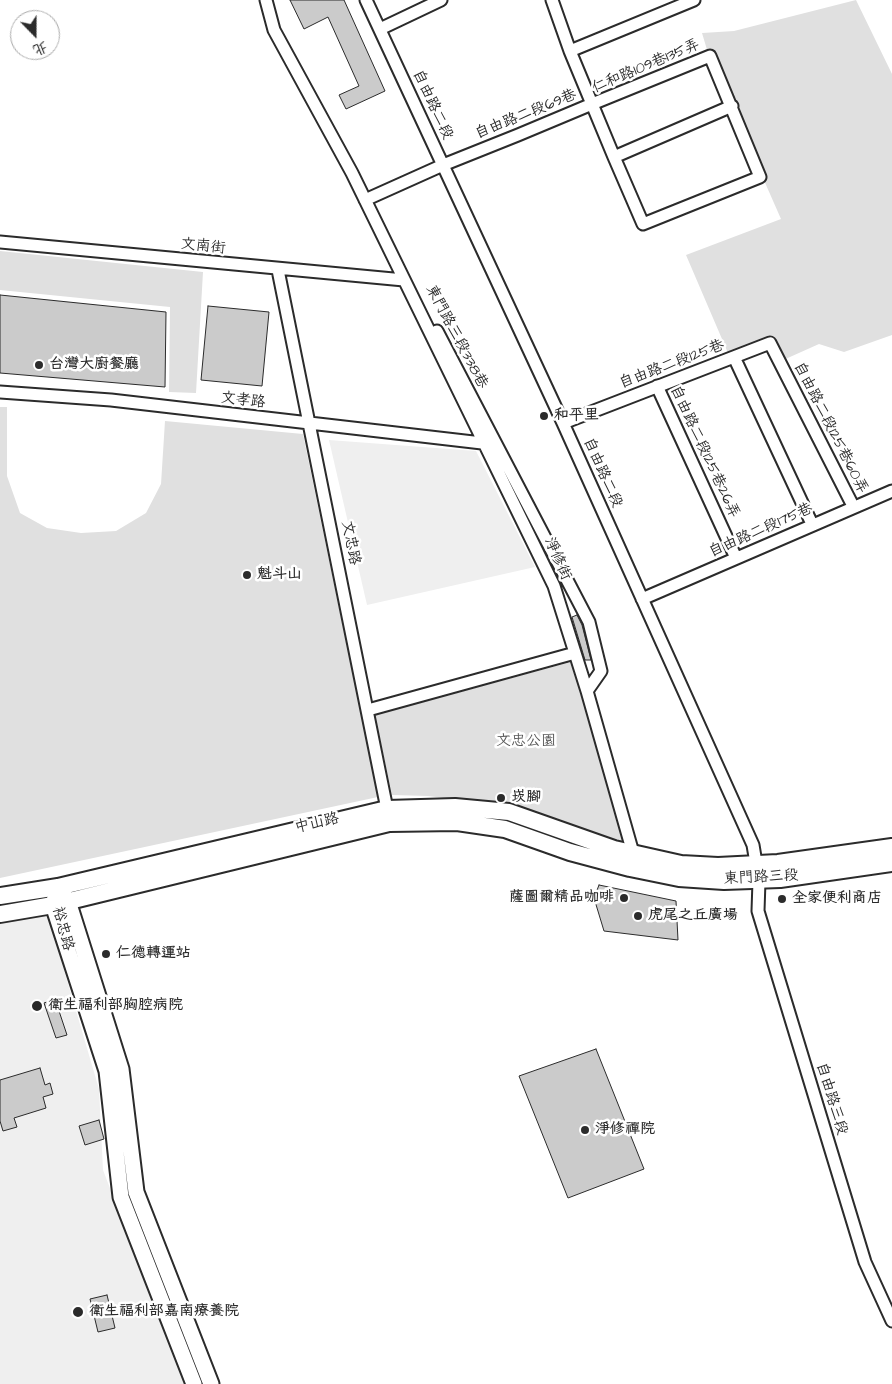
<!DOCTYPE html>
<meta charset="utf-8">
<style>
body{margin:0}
#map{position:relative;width:892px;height:1384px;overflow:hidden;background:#fff;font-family:"Architects Daughter","LXGW WenKai TC",sans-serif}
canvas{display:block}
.north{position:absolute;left:10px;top:10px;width:50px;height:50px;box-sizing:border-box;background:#fff;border:1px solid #aaa;border-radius:50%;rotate:158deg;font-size:14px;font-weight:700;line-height:20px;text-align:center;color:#2b2b2b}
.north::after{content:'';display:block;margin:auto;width:18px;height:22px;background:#2b2b2b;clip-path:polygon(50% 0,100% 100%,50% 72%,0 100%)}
</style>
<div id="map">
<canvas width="892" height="1384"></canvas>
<div class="north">北</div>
</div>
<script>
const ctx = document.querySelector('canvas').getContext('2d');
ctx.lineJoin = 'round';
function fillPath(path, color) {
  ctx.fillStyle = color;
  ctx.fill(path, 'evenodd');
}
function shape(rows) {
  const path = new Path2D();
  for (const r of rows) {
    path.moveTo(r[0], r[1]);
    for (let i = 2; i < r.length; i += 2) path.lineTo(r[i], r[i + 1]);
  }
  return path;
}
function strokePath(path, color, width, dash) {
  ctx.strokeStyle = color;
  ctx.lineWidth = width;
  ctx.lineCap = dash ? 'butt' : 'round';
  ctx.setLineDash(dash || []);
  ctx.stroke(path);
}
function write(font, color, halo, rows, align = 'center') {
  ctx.font = font + ' "Architects Daughter","LXGW WenKai TC",sans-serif';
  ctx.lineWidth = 5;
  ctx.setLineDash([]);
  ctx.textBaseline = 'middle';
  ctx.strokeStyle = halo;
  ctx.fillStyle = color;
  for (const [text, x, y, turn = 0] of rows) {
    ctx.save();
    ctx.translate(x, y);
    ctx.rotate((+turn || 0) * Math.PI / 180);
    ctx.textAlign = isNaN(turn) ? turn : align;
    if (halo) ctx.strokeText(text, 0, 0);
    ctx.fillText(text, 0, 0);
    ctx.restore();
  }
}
fillPath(shape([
 [329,440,476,451,535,567,367,605],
 [47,912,99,1089,103,1170,185,1384,0,1384,0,923]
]), '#efefef');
fillPath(shape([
 [856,0,892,74,892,335,844,352,819,344,781,361,770,338,728,353,686,255,781,219,708,53,702,33,734,31],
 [0,251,203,272,196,393,169,392,170,307,0,290],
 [0,407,7,407,7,476,20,513,47,528,81,533,116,531,146,513,161,484,165,421,303,434,378,797,0,878],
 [571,662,627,848,559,819,500,805,428,796,392,795,375,715]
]), '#e0e0e0');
const building = shape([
 [290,0,344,0,385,91,346,109,339,95,359,86,328,17,304,29,290,0],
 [0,295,166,312,165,387,0,373,0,295],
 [208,306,269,312,262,386,201,380,208,306],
 [577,615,582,625,591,660,585,660,572,617,577,615],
 [599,885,676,901,678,940,604,931,594,898,599,885],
 [55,999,67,1035,56,1038,44,1003,55,999],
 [596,1049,644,1169,568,1198,519,1076,596,1049],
 [40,1068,45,1085,50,1083,53,1094,43,1097,46,1108,14,1118,17,1127,3,1131,0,1121,0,1080,40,1068],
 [99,1120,104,1139,85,1145,79,1126,99,1120],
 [107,1295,115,1328,98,1332,90,1299,107,1295]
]);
fillPath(building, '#cbcbcb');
strokePath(building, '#2b2b2b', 1);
const minor = shape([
 [266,0,274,30,352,173,554,586,587,691,633,853,632,859],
 [366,0,563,423,753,845,759,881,758,911,865,1262,892,1321],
 [380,29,441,0],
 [570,51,694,0],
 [614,157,732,106],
 [365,200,443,165,518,135,592,104,710,56,760,177,643,224,614,157,570,51,552,0],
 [0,242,404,280],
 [278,270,388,814],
 [437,331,589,622,601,671,587,691],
 [734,357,812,524],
 [657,386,736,558],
 [0,392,111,400,482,443],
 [563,423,770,343,853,506],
 [642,599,892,491],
 [368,710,575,653]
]);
const tertiary = shape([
 [61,891,68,901,121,1069,136,1192,211,1384],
 [56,894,53,905,107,1071,121,1197,194,1384]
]);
const secondary = shape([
 [0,896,58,887,387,809,455,807,509,812,614,849,681,864,718,866,778,863,892,847],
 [0,914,53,905,389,823,457,822,505,829,570,852,630,868,679,878,724,881,780,879,892,863]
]);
strokePath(minor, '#2b2b2b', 15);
strokePath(tertiary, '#2b2b2b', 19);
strokePath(secondary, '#2b2b2b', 20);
strokePath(minor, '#fff', 11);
strokePath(tertiary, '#fff', 15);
strokePath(secondary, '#fff', 16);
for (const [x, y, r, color] of [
 [39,365,5,"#2b2b2b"],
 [544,416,5,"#2b2b2b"],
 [247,575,5,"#2b2b2b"],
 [501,798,5,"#2b2b2b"],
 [624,898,5,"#2b2b2b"],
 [782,899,5,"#2b2b2b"],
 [638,916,5,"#2b2b2b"],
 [106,954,5,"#2b2b2b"],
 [37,1006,6,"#2b2b2b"],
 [585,1130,5,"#2b2b2b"],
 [78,1312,6,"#2b2b2b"]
]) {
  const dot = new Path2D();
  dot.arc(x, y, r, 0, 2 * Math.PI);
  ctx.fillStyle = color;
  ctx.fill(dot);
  strokePath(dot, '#fff', 2);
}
write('15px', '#2b2b2b', '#fff', [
 ["仁和路109巷135弄",646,67,-23],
 ["自由路二段",432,105,65],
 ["自由路二段69巷",526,115,-22],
 ["文南街",203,247,6],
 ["東門路三段338巷",456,337,62],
 ["自由路二段125巷",672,365,-21],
 ["文孝路",243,401,7],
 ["自由路二段125巷60弄",830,428,63],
 ["自由路二段125巷26弄",704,452,65],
 ["自由路二段",602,473,66],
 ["自由路二段175巷",761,531,-24],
 ["文忠路",350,543,79],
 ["淨修街",557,559,66],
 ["中山路",317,824,-13],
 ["東門路三段",761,878,-3],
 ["裕忠路",62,929,75],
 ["自由路三段",831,1099,73]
]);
write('bold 15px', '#2b2b2b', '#fff', [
 ["台灣大廚餐廳",49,365],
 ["和平里",554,416],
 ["魁斗山",257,575],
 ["崁腳",511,798],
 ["薩圖爾精品咖啡",614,898,"right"],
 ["全家便利商店",792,899],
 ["虎尾之丘廣場",648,916],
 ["仁德轉運站",116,954],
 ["衛生福利部胸腔病院",48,1006],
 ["淨修禪院",595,1130],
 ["衛生福利部嘉南療養院",89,1312]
], 'left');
write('15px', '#585858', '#fff', [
 ["文忠公園",526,742]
]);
</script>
